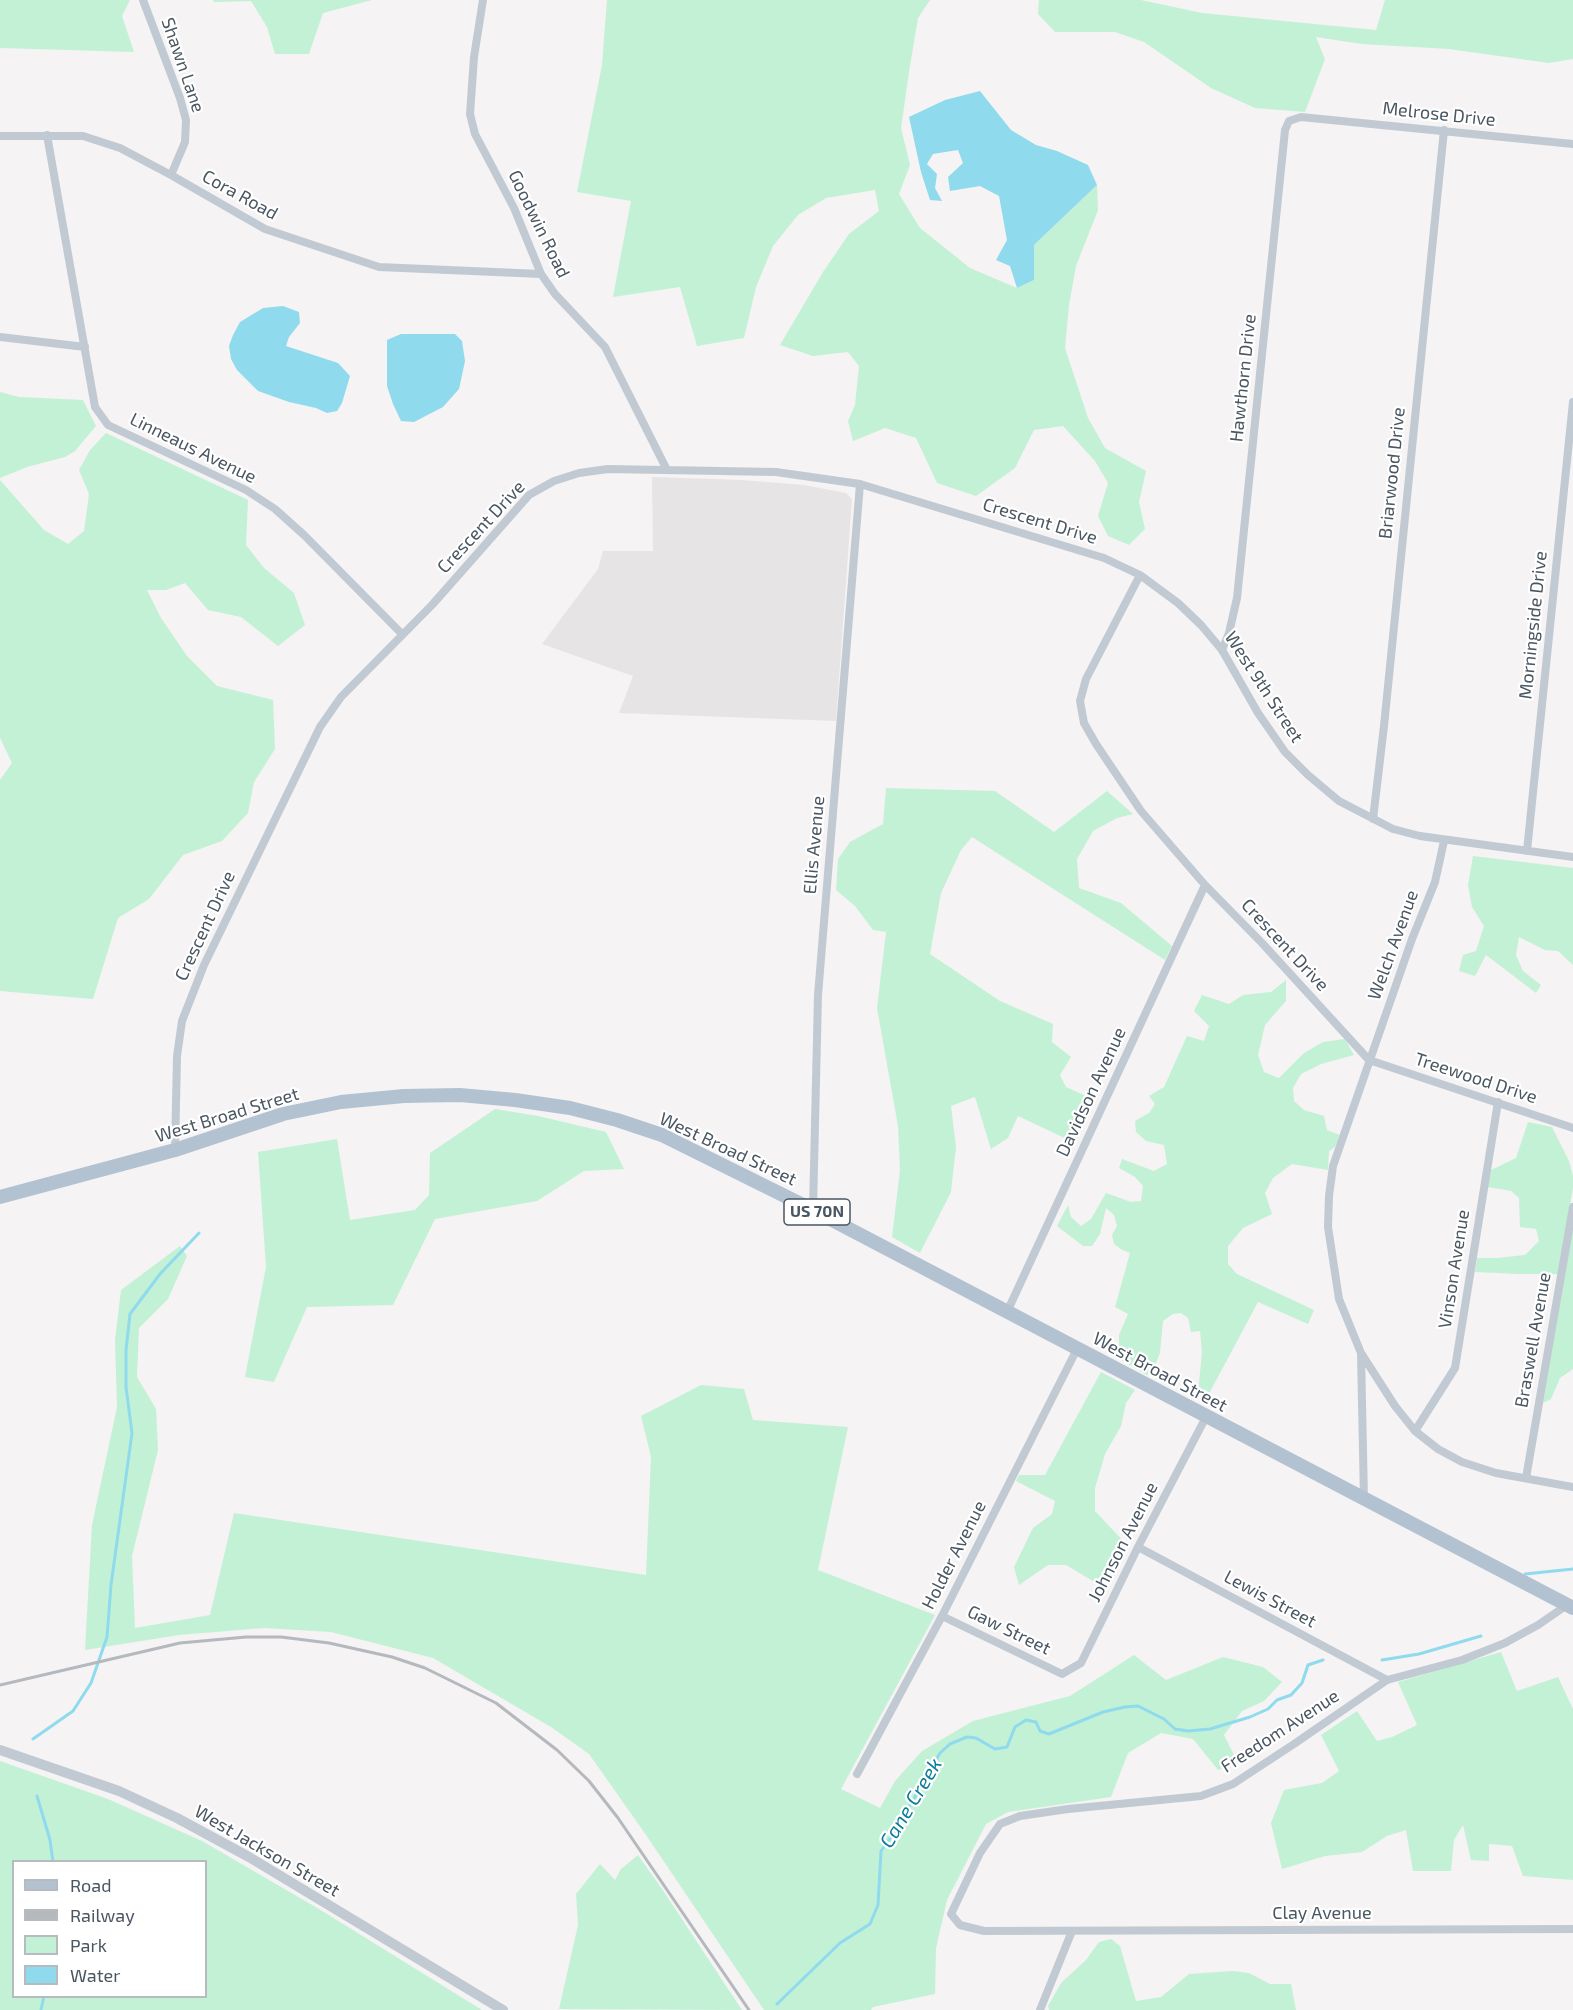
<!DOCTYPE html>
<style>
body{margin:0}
#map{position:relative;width:1573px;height:2010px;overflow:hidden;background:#f5f3f3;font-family:"Exo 2",sans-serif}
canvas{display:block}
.legend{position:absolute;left:12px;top:1860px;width:195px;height:138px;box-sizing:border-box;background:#fff;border:2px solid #b7bbc0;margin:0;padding:8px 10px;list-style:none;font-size:18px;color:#4a5661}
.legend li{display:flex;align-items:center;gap:12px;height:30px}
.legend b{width:30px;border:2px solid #b7bbc0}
</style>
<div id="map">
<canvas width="1573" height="2010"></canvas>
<ul class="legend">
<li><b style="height:8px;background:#b3c2d1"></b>Road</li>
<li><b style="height:8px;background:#b5b8bd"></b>Railway</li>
<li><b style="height:16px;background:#c3f1d5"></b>Park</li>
<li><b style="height:16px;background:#90daee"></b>Water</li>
</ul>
</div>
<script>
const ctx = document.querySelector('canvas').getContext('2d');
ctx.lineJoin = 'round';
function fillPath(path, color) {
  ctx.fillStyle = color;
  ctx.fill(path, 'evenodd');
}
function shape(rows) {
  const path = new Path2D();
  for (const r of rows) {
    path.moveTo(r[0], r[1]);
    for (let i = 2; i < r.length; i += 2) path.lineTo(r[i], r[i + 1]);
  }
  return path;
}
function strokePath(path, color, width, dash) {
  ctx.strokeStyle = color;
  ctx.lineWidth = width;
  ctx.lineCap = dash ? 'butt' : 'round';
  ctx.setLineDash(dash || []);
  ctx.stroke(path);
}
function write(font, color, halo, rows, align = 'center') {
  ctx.font = font + ' "Exo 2",sans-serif';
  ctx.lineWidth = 4.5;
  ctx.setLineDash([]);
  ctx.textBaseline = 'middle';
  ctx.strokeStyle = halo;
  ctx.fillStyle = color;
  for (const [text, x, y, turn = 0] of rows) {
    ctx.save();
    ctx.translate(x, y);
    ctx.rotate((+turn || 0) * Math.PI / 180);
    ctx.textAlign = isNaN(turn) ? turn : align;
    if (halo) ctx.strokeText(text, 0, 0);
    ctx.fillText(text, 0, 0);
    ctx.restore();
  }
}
fillPath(shape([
 [652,477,741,480,804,485,846,493,852,499,836,721,619,713,633,676,542,644,598,569,603,551,653,551]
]), '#e6e4e5');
fillPath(shape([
 [0,0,130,0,122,16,134,52,0,48],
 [213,0,372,0,323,13,309,54,275,54,267,27,251,1,214,2],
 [607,0,930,0,918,18,909,72,901,128,910,165,899,194,920,228,970,268,1017,288,1034,280,1034,245,1097,185,1098,210,1076,266,1069,305,1065,348,1088,418,1105,448,1146,471,1139,502,1145,529,1129,545,1108,536,1098,516,1108,483,1095,461,1063,426,1034,430,1015,468,976,496,937,483,916,438,885,428,853,441,848,421,855,405,859,366,848,352,813,356,780,345,823,272,849,234,879,211,875,190,826,198,798,215,773,246,756,287,744,338,697,346,680,287,613,297,631,201,577,192,602,65],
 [1039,0,1141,0,1202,13,1376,30,1385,0,1573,0,1573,59,1549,63,1449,49,1362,44,1316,37,1325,59,1305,112,1255,108,1211,88,1144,42,1115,32,1055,32,1038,14],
 [0,392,19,397,83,400,96,426,75,451,65,457,27,467,0,478],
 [106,433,248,500,246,545,264,568,294,593,305,625,278,646,241,617,208,610,185,583,166,590,147,590,161,618,187,656,217,686,273,700,275,749,254,782,248,813,222,841,183,855,149,899,118,918,93,999,0,991,0,780,12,763,0,738,0,480,44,530,68,544,84,531,89,494,79,470,90,450],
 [886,788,995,791,1054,832,1107,791,1133,814,1117,818,1093,831,1077,859,1079,888,1121,903,1172,946,1165,960,972,837,961,850,941,893,930,954,1000,1001,1053,1024,1052,1042,1071,1057,1060,1075,1066,1087,1095,1100,1075,1143,1018,1116,1008,1138,991,1149,975,1097,951,1106,956,1147,951,1192,920,1253,892,1237,900,1170,898,1126,877,1008,886,932,873,930,855,906,836,890,838,859,850,842,883,824],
 [1473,856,1573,868,1573,965,1558,951,1545,950,1519,937,1516,955,1523,971,1541,985,1536,993,1486,955,1475,976,1459,971,1463,955,1476,951,1484,926,1472,907,1468,885],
 [1286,980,1286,1001,1265,1025,1258,1055,1264,1072,1279,1078,1304,1053,1323,1042,1345,1039,1354,1055,1321,1064,1301,1074,1293,1088,1294,1101,1304,1110,1324,1116,1327,1130,1340,1135,1335,1147,1329,1151,1328,1170,1292,1164,1273,1178,1265,1193,1272,1214,1243,1228,1228,1246,1228,1264,1237,1274,1314,1310,1308,1324,1258,1302,1204,1403,1198,1393,1202,1352,1200,1331,1191,1332,1188,1318,1181,1313,1173,1314,1163,1321,1160,1353,1156,1363,1147,1375,1121,1360,1119,1351,1119,1335,1128,1314,1115,1307,1130,1253,1122,1250,1114,1244,1112,1235,1117,1226,1114,1215,1106,1208,1100,1234,1092,1246,1083,1246,1057,1226,1068,1205,1071,1217,1081,1226,1091,1219,1106,1193,1131,1202,1141,1201,1143,1186,1135,1177,1119,1168,1122,1159,1154,1171,1167,1164,1164,1145,1146,1141,1136,1132,1135,1121,1149,1113,1155,1104,1149,1096,1164,1087,1187,1036,1204,1041,1209,1026,1194,1011,1202,995,1229,1004,1243,995,1271,992],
 [495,1109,538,1116,606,1132,624,1169,584,1171,537,1201,435,1219,393,1305,307,1307,274,1382,245,1377,266,1267,258,1152,337,1139,350,1220,415,1210,429,1195,430,1153],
 [1528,1122,1552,1127,1569,1161,1573,1176,1573,1188,1558,1274,1520,1274,1475,1272,1477,1258,1497,1258,1525,1255,1539,1241,1536,1229,1520,1227,1519,1198,1511,1191,1488,1187,1491,1170,1516,1158],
 [1573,1228,1573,1369,1560,1378,1551,1399,1543,1403],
 [180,1246,187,1256,168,1299,139,1328,137,1377,156,1409,158,1450,132,1556,135,1628,210,1615,234,1513,646,1575,651,1457,641,1416,701,1385,744,1389,753,1420,848,1427,818,1570,935,1615,841,1789,880,1808,895,1781,922,1751,973,1721,1070,1696,1134,1655,1166,1680,1223,1657,1263,1667,1282,1682,1264,1701,1242,1711,1224,1735,1238,1763,1218,1770,1193,1739,1161,1733,1128,1753,1111,1797,1008,1812,986,1824,947,1900,936,1948,935,1994,873,2007,871,2010,764,2010,644,1832,589,1754,551,1727,433,1658,331,1632,264,1628,179,1635,85,1650,92,1525,117,1407,115,1340,121,1290],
 [1101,1372,1135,1390,1126,1403,1121,1426,1105,1454,1095,1488,1095,1511,1127,1545,1108,1581,1093,1581,1066,1565,1048,1565,1019,1585,1014,1567,1033,1528,1052,1514,1055,1501,1016,1481,1019,1475,1045,1475],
 [1501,1652,1517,1691,1558,1677,1573,1709,1573,1880,1523,1876,1512,1846,1489,1844,1489,1861,1471,1860,1463,1825,1454,1840,1451,1871,1413,1871,1406,1830,1387,1836,1362,1852,1325,1856,1282,1869,1271,1823,1284,1790,1322,1783,1339,1771,1321,1735,1357,1711,1377,1741,1392,1737,1417,1725,1398,1682],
 [0,1761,108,1799,202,1841,319,1909,482,2010,0,2010],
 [14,1862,206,1862,206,1996,14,1996],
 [638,1855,662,1889,742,2010,559,2009,578,1925,576,1894,600,1864,615,1880,621,1869],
 [1111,1939,1120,1946,1136,2001,1161,1997,1189,1974,1233,1971,1249,1973,1270,1984,1291,1984,1296,2010,1049,2010,1048,2006,1061,1983,1086,1960,1099,1942]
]), '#c3f1d5');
fillPath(shape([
 [980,91,1011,130,1036,145,1057,151,1088,165,1097,185,1034,245,1034,280,1017,288,1010,266,996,260,1007,240,999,196,980,186,950,191,948,177,963,163,958,150,933,154,927,164,937,174,935,188,942,201,930,200,921,172,909,117,945,100],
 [283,306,299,312,300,323,289,337,286,346,338,363,350,376,342,403,337,411,327,413,316,408,289,402,258,391,237,370,231,359,229,346,233,335,240,322,263,308],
 [401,334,455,334,462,341,465,361,459,389,443,407,414,422,401,421,393,404,387,386,387,340]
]), '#90daee');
strokePath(shape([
 [1525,1574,1573,1569],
 [1382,1660,1419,1654,1481,1636],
 [33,1739,73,1711,91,1683,107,1637,111,1585,132,1433,126,1387,126,1350,130,1314,160,1274,199,1233],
 [37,1796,50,1840,53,1862],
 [777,2004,840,1943,870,1924,878,1905,881,1851,896,1830,940,1753,950,1744,967,1737,976,1738,995,1749,1007,1747,1015,1727,1026,1720,1036,1722,1040,1731,1049,1734,1103,1712,1125,1707,1138,1706,1164,1719,1175,1729,1188,1731,1210,1729,1250,1717,1268,1709,1277,1700,1291,1695,1302,1683,1308,1665,1323,1660],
 [41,2010,44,1996]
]), '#90daee', 3);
strokePath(shape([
 [143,0,180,98,186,120,185,142,171,175],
 [483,0,474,57,470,114,475,134,514,208,541,274,555,294,605,347,667,470],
 [47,135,95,407,108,425,246,490,275,509,304,535,402,634],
 [0,136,83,136,120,148,171,175,265,229,379,267,541,274],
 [0,337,85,347],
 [1140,575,1086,679,1080,701,1084,723,1096,744,1141,811,1205,885,1262,943,1369,1060,1573,1128],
 [1222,650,1229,633,1237,598,1285,130,1289,121,1301,117,1573,144],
 [1373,819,1384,726,1444,130],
 [1444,841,1435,882,1412,939,1333,1166,1329,1196,1328,1227,1339,1299,1361,1353,1395,1406,1415,1431,1438,1449,1462,1462,1496,1473,1573,1487],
 [1527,851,1573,402],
 [175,1150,177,1056,182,1021,204,965,320,727,341,697,432,605,529,495,554,481,579,473,608,469,776,472,860,484,1104,558,1140,575,1178,603,1201,625,1222,650,1258,713,1285,752,1308,775,1339,801,1393,829,1420,836,1573,857],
 [813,1210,818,995,860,484],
 [1007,1312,1205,885],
 [1361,1353,1364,1500],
 [1415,1431,1455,1368,1498,1102],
 [1526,1478,1573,1207],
 [1138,1547,1387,1680],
 [1567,1605,1538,1625,1505,1643,1462,1660,1387,1680,1294,1744,1233,1784,1201,1796,1068,1809,1020,1816,1000,1824,980,1853,951,1914,960,1925,984,1931,1573,1929],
 [942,1616,1062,1674,1081,1663,1138,1547,1206,1417],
 [857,1774,942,1616,1077,1349],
 [1040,2010,1072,1931]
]), '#c1cad2', 8);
strokePath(shape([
 [0,1750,119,1791,177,1818,249,1857,503,2010]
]), '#c1cad2', 10);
strokePath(shape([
 [0,1197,175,1150,283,1114,341,1102,404,1096,460,1095,515,1100,570,1108,617,1120,662,1135,813,1210,1573,1608]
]), '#b3c2d1', 14);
strokePath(shape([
 [0,1685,180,1643,246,1637,281,1637,329,1643,392,1657,425,1668,496,1703,557,1750,589,1781,618,1818,749,2010]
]), '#b5b8bd', 3);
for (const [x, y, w] of [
 [817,1212,66]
]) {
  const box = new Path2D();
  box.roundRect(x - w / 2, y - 13, w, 26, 4.5);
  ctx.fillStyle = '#fff';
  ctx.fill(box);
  strokePath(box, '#4a5661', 1.5);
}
write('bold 16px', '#4a5661', null, [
 ["US 70N",817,1212]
]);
write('18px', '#4a5661', '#fff', [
 ["Shawn Lane",183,65,71],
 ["Melrose Drive",1439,114,6],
 ["Cora Road",240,195,29],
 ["Goodwin Road",539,224,64],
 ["Hawthorn Drive",1243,378,-84],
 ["Linneaus Avenue",193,448,26],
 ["Briarwood Drive",1392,473,-84],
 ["Crescent Drive",1040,521,17],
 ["Crescent Drive",481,527,-47],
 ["Morningside Drive",1533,625,-84],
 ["West 9th Street",1264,687,57],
 ["Ellis Avenue",814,845,-85],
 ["Crescent Drive",205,926,-65],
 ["Crescent Drive",1285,945,47],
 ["Welch Avenue",1393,945,-70],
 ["Treewood Drive",1476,1078,18],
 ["Davidson Avenue",1091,1092,-65],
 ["West Broad Street",227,1115,-17],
 ["West Broad Street",728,1149,25],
 ["Vinson Avenue",1454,1269,-81],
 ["Braswell Avenue",1533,1340,-80],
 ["West Broad Street",1160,1372,28],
 ["Johnson Avenue",1123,1542,-63],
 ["Holder Avenue",954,1555,-63],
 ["Lewis Street",1270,1599,28],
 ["Gaw Street",1009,1630,26],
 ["Freedom Avenue",1280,1731,-33],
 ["West Jackson Street",267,1851,30],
 ["Clay Avenue",1322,1913]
]);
write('italic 20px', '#0c7c9b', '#fff', [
 ["Cane Creek",911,1803,-59]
]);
</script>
